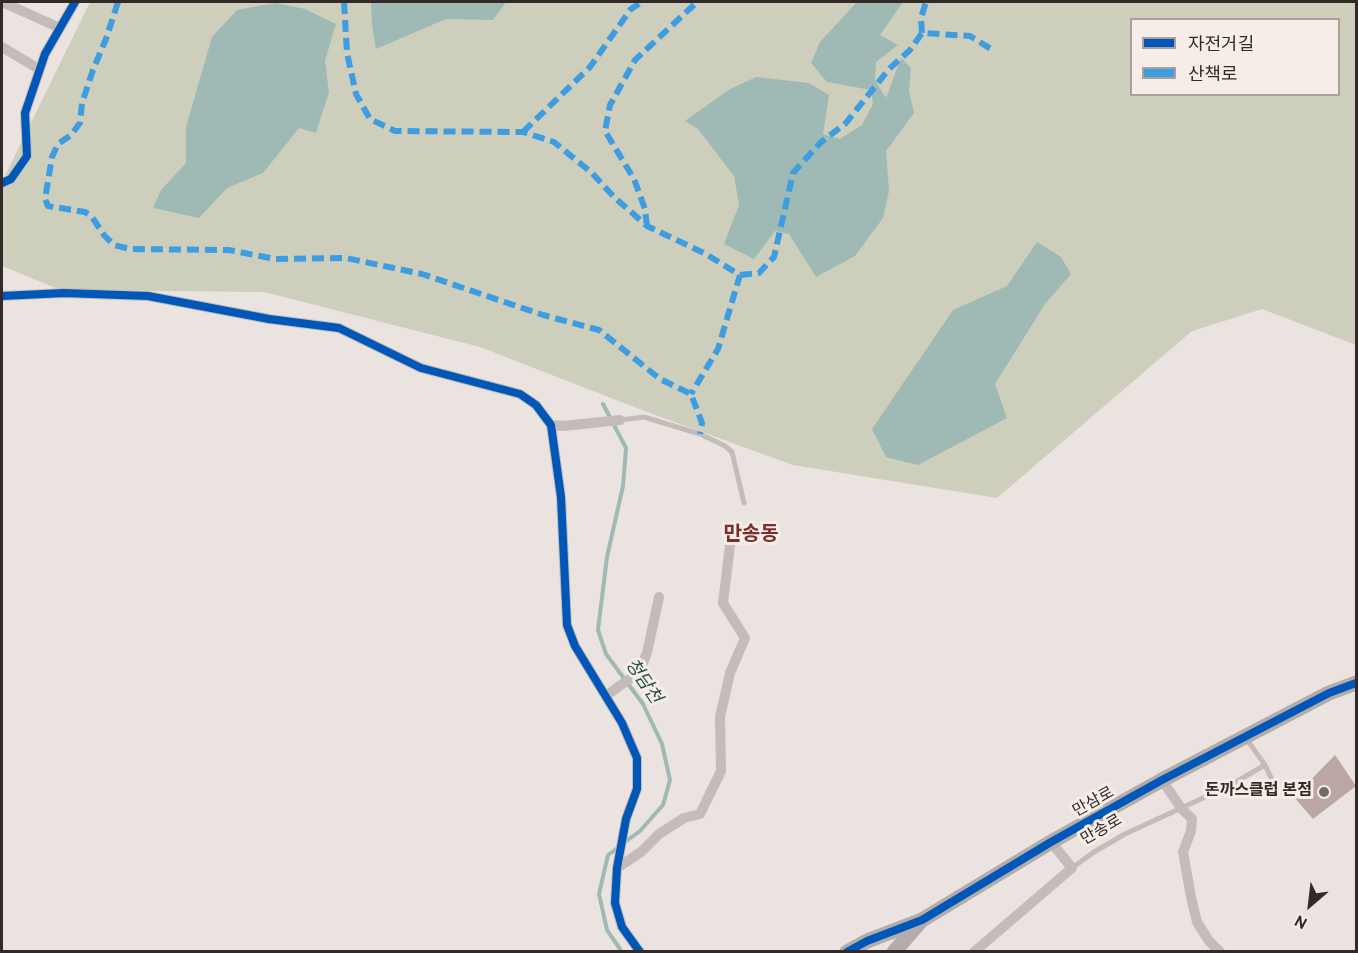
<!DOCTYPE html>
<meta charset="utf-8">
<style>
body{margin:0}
#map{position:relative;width:1358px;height:953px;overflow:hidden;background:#eae3e0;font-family:Overpass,"Noto Sans KR",sans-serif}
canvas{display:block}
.frame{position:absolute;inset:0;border:3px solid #332a28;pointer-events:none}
.legend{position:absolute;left:1130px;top:18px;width:210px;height:78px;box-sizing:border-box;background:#f7ede8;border:2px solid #a99f9b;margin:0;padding:8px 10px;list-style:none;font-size:18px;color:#332a28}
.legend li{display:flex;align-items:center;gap:12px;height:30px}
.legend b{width:30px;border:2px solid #a99f9b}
.north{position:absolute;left:1280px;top:875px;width:60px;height:60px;-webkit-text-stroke:4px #f7ede8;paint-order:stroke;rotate:208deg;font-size:16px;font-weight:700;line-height:24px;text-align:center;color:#332a28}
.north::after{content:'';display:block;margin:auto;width:21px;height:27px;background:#332a28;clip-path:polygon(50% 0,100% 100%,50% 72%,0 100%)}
</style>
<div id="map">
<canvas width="1358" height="953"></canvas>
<div class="frame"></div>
<ul class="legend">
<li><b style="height:8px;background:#0057b8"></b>자전거길</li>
<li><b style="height:8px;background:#3e9ce0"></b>산책로</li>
</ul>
<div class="north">N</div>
</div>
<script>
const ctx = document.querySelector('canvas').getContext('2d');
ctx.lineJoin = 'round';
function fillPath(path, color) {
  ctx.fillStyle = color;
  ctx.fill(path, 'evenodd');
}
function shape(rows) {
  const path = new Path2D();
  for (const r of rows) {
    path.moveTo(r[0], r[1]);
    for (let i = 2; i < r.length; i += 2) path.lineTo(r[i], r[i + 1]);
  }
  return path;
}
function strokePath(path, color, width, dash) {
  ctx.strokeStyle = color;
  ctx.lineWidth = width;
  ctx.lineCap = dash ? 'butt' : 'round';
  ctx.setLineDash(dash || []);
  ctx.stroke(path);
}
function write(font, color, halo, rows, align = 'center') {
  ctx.font = font + ' Overpass,"Noto Sans KR",sans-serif';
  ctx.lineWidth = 6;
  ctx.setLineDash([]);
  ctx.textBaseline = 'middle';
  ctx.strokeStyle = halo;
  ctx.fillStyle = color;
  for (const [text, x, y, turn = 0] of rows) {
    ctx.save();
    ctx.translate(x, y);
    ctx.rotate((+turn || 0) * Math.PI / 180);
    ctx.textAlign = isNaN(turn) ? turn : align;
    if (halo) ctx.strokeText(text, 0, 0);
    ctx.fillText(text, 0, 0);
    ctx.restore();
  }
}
fillPath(shape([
 [90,2,1356,2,1356,345,1262,309,1192,331,997,498,793,465,647,412,480,347,264,292,61,290,2,266,2,182],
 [1132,20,1338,20,1338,94,1132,94]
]), '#cecebc');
fillPath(shape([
 [371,2,506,2,493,20,446,19,376,49,372,25],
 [857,2,903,2,880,35,898,45,876,62,875,80,886,98,901,58,911,68,909,91,914,113,886,151,889,191,883,218,855,256,816,277,789,234,775,231,754,259,724,244,739,205,734,176,698,129,685,121,730,89,756,77,809,83,829,95,823,134,840,139,862,125,873,104,871,90,827,82,811,63,820,42],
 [275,3,305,9,336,24,325,61,329,92,316,133,299,128,263,173,227,188,199,218,153,208,161,190,186,163,186,127,212,37,237,10],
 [1037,242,1061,257,1071,274,1045,304,995,384,1007,418,918,465,886,457,872,429,953,310,1007,286]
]), '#9fbab4');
strokePath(shape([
 [603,404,626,448,623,486,607,557,598,630,606,654,643,704,662,744,670,780,663,805,640,831,625,842],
 [619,847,608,855,599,894,607,930,622,952]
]), '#9fbab4', 4);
fillPath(shape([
 [1335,755,1356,786,1313,819,1294,797]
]), '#bca6a4');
strokePath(shape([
 [620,420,644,417,700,434,725,446,732,452,744,503],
 [1245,737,1265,765,1274,784],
 [1072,868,1094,852,1125,834,1229,786,1265,765]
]), '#c3bcba', 5);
strokePath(shape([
 [2,2,60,28],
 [2,47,39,69],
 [2,183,11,179,27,156,25,113,45,54,75,2],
 [2,296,64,293,148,296,269,319,339,328,421,368,520,394,536,405,551,425,561,497,567,625,575,646,622,723,637,758,637,789,626,819,617,868,615,903,622,927,640,952],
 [551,425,563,426,620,420],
 [607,695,639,672,647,653,659,597],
 [1162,780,1181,808,1192,819,1191,831,1183,852,1191,897,1197,922,1209,941,1220,952],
 [617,868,641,852,659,834,684,818,700,814,721,771,720,717,730,673,745,638,723,603,732,529],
 [974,952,1072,868,1051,842]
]), '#c3bcba', 10);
strokePath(shape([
 [847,952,867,941,922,920,1051,842,1162,780,1329,693,1356,683],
 [894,952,920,922]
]), '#b4acaa', 15);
strokePath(shape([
 [118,2,106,39,93,70,82,103,80,123,71,135,58,144,52,157,45,199,48,206,85,212,92,217,104,235,114,245,130,249,229,250,275,259,346,258,422,274,543,315,599,330,660,379,691,394,702,423,700,434],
 [344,2,347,53,356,94,370,119,395,131,523,132,554,142,592,173,614,197,647,226,704,253,740,275,718,349,691,394],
 [922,33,921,18,926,2],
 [523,132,590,67,631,9,642,2],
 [647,226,645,209,634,179,605,131,610,105,635,60,697,2],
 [740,275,759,273,774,257,793,173,820,143,846,123,889,69,910,50,922,33,970,36,991,49]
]), '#3e9ce0', 6, [12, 6]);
strokePath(shape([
 [2,183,11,179,27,156,25,113,45,54,75,2],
 [2,296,64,293,148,296,269,319,339,328,421,368,520,394,536,405,551,425,561,497,567,625,575,646,622,723,637,758,637,789,626,819,617,868,615,903,622,927,640,952],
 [847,952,867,941,922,920,1051,842,1162,780,1329,693,1356,683]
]), '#0057b8', 8);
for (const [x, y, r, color] of [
 [1324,792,6,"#736b68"]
]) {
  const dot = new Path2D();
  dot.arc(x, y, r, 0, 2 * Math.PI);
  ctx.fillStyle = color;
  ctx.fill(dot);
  strokePath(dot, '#f7ede8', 2);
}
write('bold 16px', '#332a28', '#f7ede8', [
 ["돈까스클럽 본점",1312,792]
], 'right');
write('16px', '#332a28', '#f7ede8', [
 ["만삼로",1094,803,-29],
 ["만송로",1102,831,-30]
]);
write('italic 18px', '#234f4a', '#f7ede8', [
 ["청담천",642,682,56]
]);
write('bold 20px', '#782f2c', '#f7ede8', [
 ["만송동",751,536]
]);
</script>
